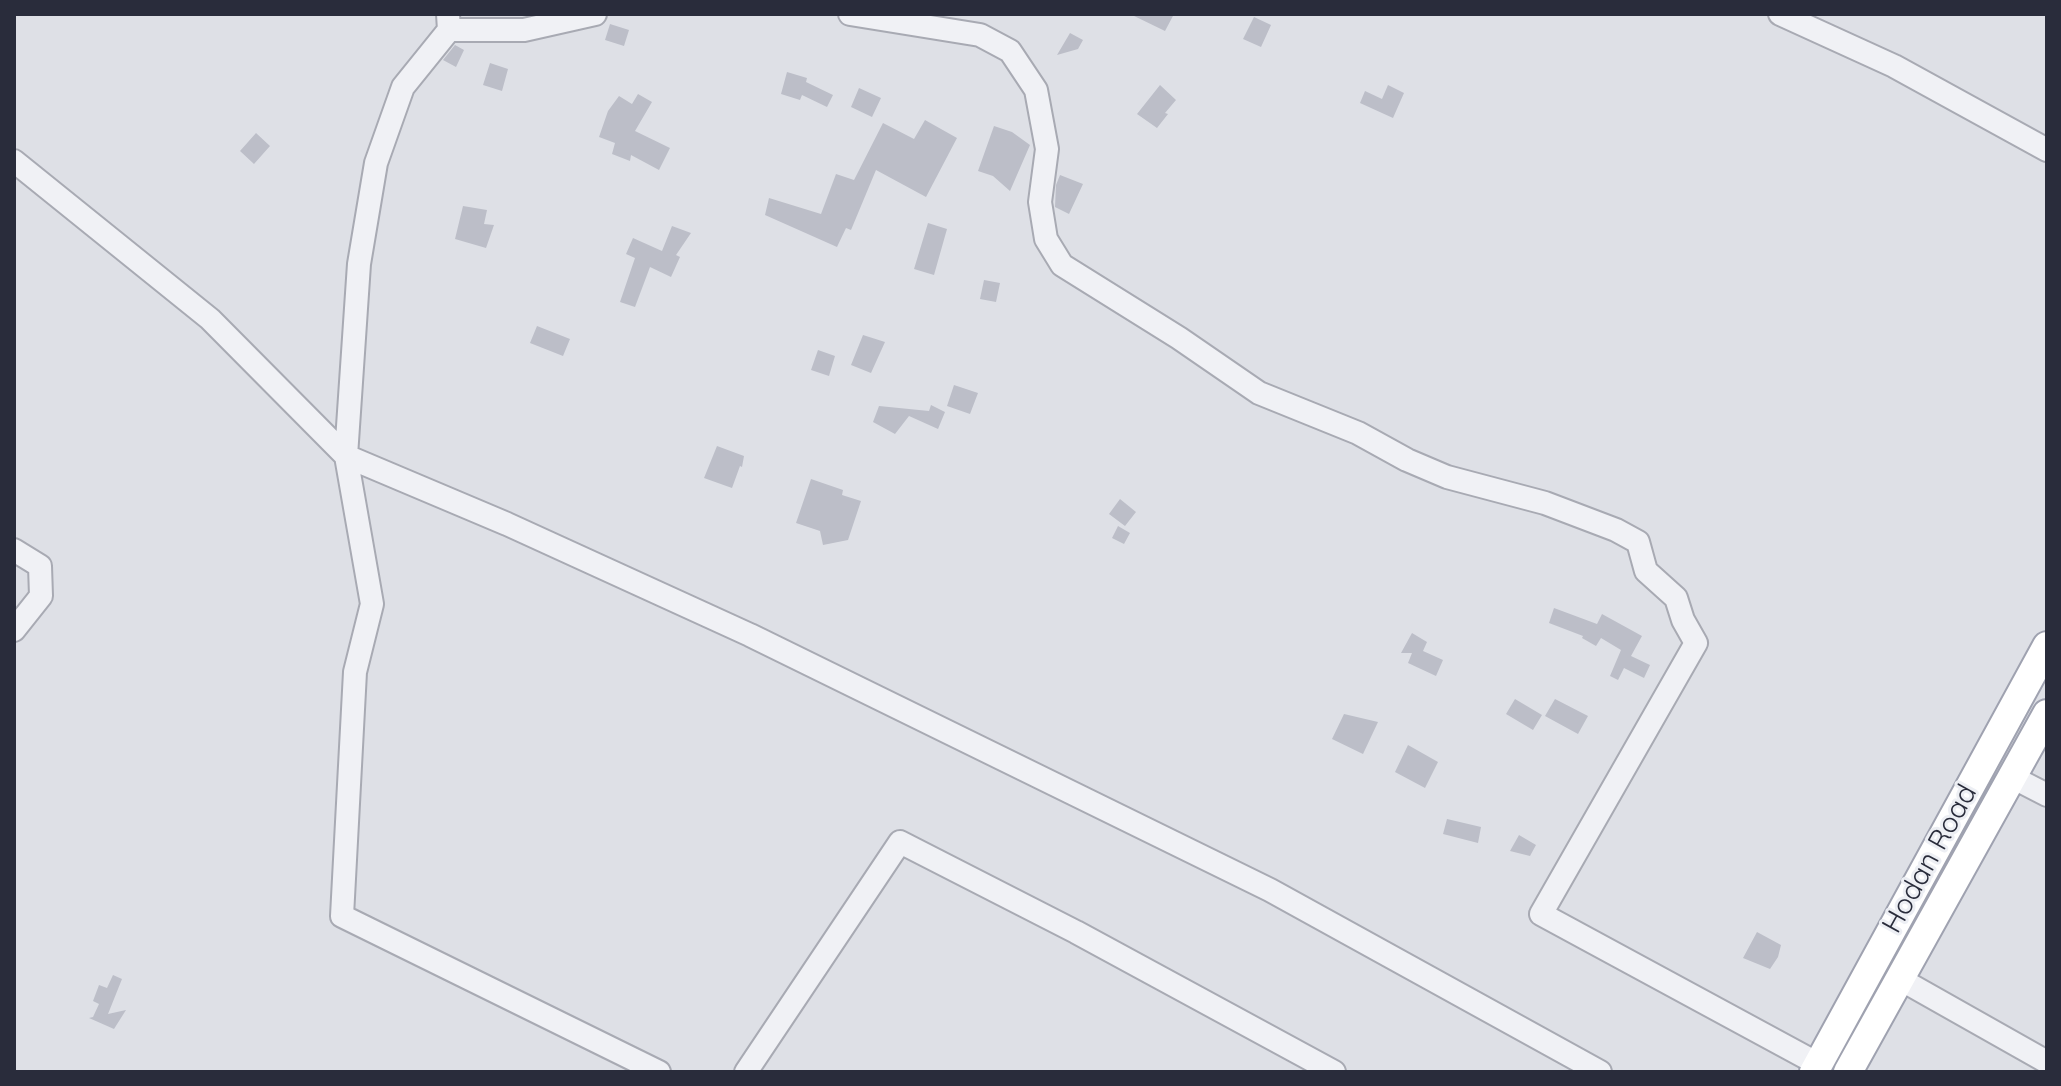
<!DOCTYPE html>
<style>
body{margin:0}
#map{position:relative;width:2061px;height:1086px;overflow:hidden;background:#dee0e6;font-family:Quicksand,sans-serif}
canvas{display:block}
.frame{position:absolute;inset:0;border:16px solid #292c3b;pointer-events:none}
</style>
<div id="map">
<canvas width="2061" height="1086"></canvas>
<div class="frame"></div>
</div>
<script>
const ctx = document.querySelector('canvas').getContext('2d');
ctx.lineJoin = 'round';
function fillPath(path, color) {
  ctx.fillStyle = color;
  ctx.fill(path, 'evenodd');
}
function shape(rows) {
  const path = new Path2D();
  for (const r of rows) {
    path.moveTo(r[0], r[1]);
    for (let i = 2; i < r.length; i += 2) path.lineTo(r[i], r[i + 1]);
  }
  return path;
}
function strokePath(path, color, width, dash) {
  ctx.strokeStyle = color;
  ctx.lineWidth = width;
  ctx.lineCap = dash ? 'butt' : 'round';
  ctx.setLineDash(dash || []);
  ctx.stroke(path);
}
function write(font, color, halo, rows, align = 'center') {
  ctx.font = font + ' Quicksand,sans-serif';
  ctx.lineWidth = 6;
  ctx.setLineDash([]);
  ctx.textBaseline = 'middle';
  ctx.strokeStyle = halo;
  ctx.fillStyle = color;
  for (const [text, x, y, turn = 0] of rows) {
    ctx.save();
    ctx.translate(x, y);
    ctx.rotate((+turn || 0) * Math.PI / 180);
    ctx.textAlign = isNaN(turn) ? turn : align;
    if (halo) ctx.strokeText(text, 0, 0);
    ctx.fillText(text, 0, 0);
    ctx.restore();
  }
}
fillPath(shape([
 [1130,14,1174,14,1165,31],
 [1254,17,1271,25,1261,47,1243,39],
 [610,24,629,30,624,46,605,40],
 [1070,33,1083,40,1078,49,1057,55],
 [455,45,464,50,456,67,443,60],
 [490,63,508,69,502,91,483,85],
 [787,72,807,78,806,82,833,95,827,107,802,95,800,100,781,94],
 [1160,85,1176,100,1165,113,1168,114,1157,128,1137,114],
 [1388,85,1404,93,1393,118,1360,103,1365,91,1382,99],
 [859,88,881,98,872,117,851,107],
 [638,94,652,102,635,131,670,148,659,170,631,155,630,161,612,154,615,143,599,137,608,111,619,96,632,104],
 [925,120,957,138,926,197,876,170,851,230,846,228,837,247,765,215,769,198,821,214,836,174,854,180,883,123,914,139],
 [994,126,1012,132,1030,145,1010,191,993,176,978,171],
 [256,133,270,146,254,164,240,151],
 [1060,175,1083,184,1069,214,1055,207,1056,185],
 [463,206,487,210,484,224,494,225,486,248,455,239],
 [928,223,947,229,934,275,914,269],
 [672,226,691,233,676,255,680,257,671,277,650,267,635,307,620,302,635,258,626,254,633,238,662,251],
 [984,280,1000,283,996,302,980,299],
 [537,326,570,339,563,356,530,343],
 [863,335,885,342,871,373,851,365],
 [818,350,835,356,829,376,811,370],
 [954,385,978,393,970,414,947,406],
 [931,405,945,412,938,429,909,416,895,434,873,422,879,406,929,411],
 [717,446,744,456,742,467,740,466,732,488,704,478],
 [811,479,843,490,842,495,861,501,848,540,823,545,820,531,796,523],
 [1120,499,1136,512,1125,526,1109,514],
 [1118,526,1130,533,1124,544,1112,538],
 [1554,608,1597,624,1602,614,1642,636,1631,656,1650,665,1644,678,1624,668,1618,680,1610,676,1621,650,1601,638,1596,646,1582,638,1583,636,1549,623],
 [1412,633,1427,642,1423,651,1443,660,1436,676,1408,663,1412,653,1401,653],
 [1515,699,1542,715,1533,730,1506,714],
 [1555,699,1588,716,1578,734,1545,716],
 [1344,714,1378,722,1363,754,1332,739],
 [1408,745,1438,762,1425,788,1395,772],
 [1447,819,1481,827,1478,843,1443,834],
 [1519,835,1536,845,1530,856,1510,851],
 [1757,932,1781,945,1778,957,1770,969,1743,958],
 [113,975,122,979,108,1014,126,1010,114,1029,89,1018,93,1017,99,1004,93,1001,99,985,107,988]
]), '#bcbec8');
const minor = shape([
 [448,14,449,30,403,87,376,163,359,264,346,456,372,604,355,672,342,916,659,1072],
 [850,14,980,35,1010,51,1036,90,1047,149,1040,202,1046,239,1062,265,1179,338,1259,393,1358,433,1407,460,1447,477,1545,503,1616,530,1638,542,1646,571,1676,598,1683,620,1696,643,1541,914,1818,1064],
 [1780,14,1894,66,2047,150],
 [449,30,524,30,595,14],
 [14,161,210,319,346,456,507,524,750,635,1270,890,1600,1072],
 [14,550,40,566,41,596,14,630],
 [2012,777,2047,795],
 [1900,979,2047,1062],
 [746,1072,900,842,1076,932,1334,1072]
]);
const major = shape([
 [1814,1072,2047,646],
 [1848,1072,2047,714]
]);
strokePath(minor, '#a8aab3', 26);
strokePath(major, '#9fa2b0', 32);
strokePath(minor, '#f0f1f5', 22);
strokePath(major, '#fff', 28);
write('28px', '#292c3b', '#edeff4', [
 ["Hodan Road",1930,859,-61]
]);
</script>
